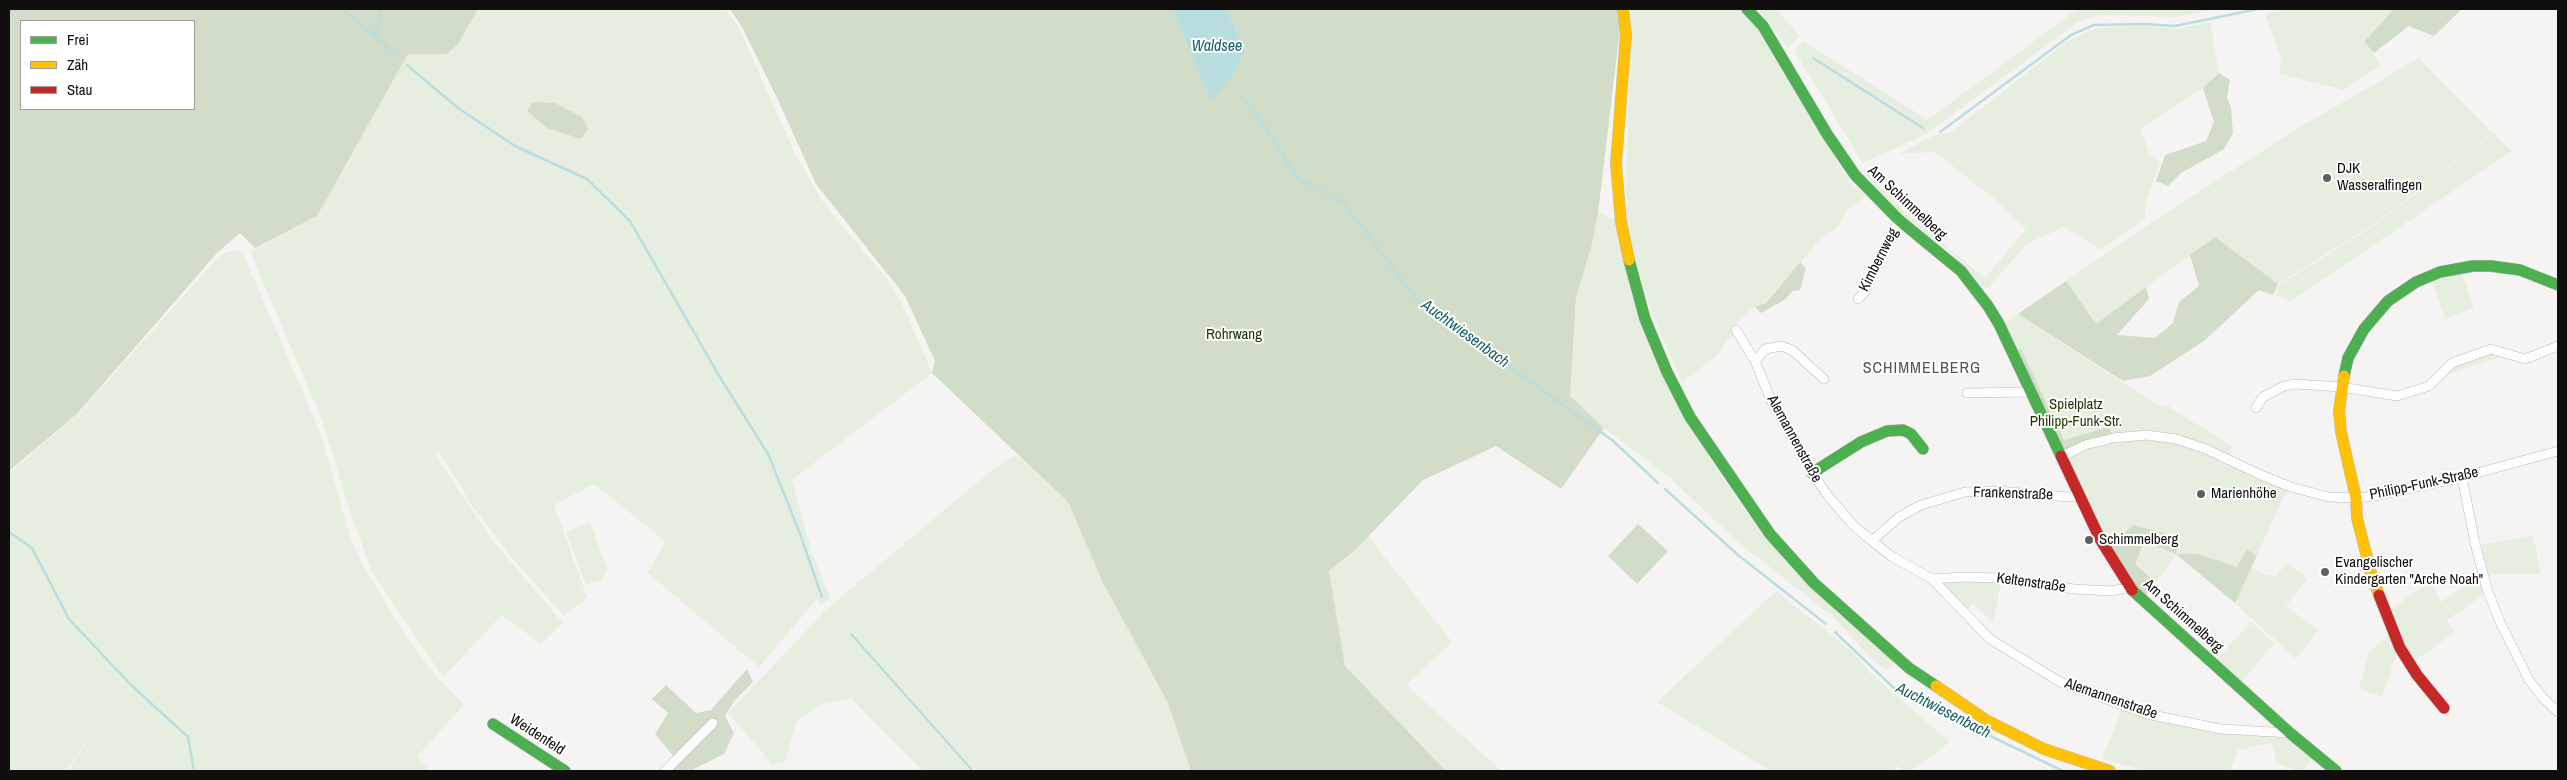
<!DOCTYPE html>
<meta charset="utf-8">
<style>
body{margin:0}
#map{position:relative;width:2567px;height:780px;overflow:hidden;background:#f6f4f2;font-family:"Archivo Narrow",sans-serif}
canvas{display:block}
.frame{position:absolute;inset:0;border:10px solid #110f0e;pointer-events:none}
.legend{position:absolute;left:20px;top:20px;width:175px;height:90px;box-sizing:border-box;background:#fff;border:1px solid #a09f9f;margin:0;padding:6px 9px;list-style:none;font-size:15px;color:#110f0e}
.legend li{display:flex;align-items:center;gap:10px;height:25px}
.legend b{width:25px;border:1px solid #a09f9f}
</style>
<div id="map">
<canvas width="2567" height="780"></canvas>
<div class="frame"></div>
<ul class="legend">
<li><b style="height:6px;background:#4caf50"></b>Frei</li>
<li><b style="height:6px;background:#ffc107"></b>Zäh</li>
<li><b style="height:6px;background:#c62828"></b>Stau</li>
</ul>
</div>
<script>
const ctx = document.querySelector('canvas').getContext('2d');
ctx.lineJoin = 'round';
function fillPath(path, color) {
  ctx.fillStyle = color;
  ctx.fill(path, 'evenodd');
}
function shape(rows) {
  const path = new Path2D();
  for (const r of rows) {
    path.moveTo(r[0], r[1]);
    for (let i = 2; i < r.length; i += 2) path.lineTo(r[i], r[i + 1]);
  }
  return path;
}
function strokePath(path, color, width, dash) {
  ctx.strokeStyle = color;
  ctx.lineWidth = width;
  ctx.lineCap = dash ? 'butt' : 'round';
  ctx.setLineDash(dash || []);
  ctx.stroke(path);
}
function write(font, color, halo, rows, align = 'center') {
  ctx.font = font + ' "Archivo Narrow",sans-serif';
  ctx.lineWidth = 4;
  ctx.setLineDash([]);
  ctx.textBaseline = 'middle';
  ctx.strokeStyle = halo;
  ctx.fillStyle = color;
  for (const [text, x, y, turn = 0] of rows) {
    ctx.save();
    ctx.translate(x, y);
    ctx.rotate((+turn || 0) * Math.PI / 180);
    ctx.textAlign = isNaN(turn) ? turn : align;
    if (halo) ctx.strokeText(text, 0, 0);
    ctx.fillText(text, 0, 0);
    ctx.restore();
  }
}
fillPath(shape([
 [478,9,725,9,740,30,795,154,823,202,890,283,904,308,932,373,792,480,811,549,805,556,812,553,830,597,821,605,817,599,759,667,648,573,665,541,594,484,554,505,587,597,564,616,515,561,473,507,439,452,435,455,492,540,563,623,541,644,502,615,443,677,372,572,351,514,321,417,250,252,317,216,408,54,447,54,458,44],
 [1631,9,1740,9,1760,31,1850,182,1866,196,1848,209,1838,226,1819,241,1777,288,1766,303,1755,307,1742,317,1734,327,1735,335,1727,340,1717,355,1682,383,1647,301,1629,238,1626,193],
 [1758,9,1776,9,1800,36,1788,48],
 [2077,9,2218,9,2176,17,2100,15,2078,22,1928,133,1863,163,1795,52,1802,41,1805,42,1928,120],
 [2288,9,2394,9,2364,42,2381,65,2344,90,2279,74,2282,61,2265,14],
 [2210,22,2219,73,2203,88,2141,129,2149,155,2160,162,2145,205,2145,218,2101,250,2064,227,2028,243,1988,288,1982,286,1954,255,1894,207,1865,174,1866,170,1869,169,1876,184,1908,215,1985,278,2026,229,1993,198,1935,152,1899,154,1934,135,1951,132,2067,41,2096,28,2144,26,2178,29],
 [2419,58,2492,133,2376,223,2278,284,2215,237,2096,324,2066,281,2151,223,2290,133],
 [2493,133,2512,151,2291,301,2275,295,2279,285,2375,225],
 [1598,213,1615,219,1631,293,1638,315,1713,464,1762,534,1834,610,1893,660,1893,667,1886,669,1878,665,1831,615,1739,543,1669,477,1604,428,1570,397,1576,297,1591,248],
 [235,250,243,254,321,434,351,539,366,571,413,647,443,684,464,705,417,757,432,771,68,771,96,728,66,771,9,771,9,473,78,414,221,254],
 [2461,270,2474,308,2445,318,2431,278],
 [2018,314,2148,399,2162,406,2169,405,2170,408,2231,445,2230,459,2176,436,2113,437,2109,428,2064,440,2021,349,2013,352,2002,325],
 [2491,349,2507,355,2437,378,2452,363],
 [2146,436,2176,440,2288,488,2251,568,2262,574,2276,576,2287,563,2305,577,2306,580,2286,606,2318,630,2296,659,2235,603,2176,555,2144,598,2132,586,2064,458,2085,447],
 [1017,455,1068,502,1103,583,1168,703,1191,771,975,771,908,697,973,771,923,771,852,699,819,705,797,721,785,762,773,765,728,713,827,609,986,475,1004,461],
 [590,522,607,569,602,579,586,585,566,532],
 [2533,535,2541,574,2486,574,2479,545],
 [1368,536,1452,642,1406,685,1502,771,1446,771,1345,666,1329,571],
 [2478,577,2485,594,2447,620,2454,633,2411,663,2387,612,2431,580,2441,602],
 [2002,578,1993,623,1973,604,1964,613,1932,579],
 [1776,591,1852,651,1868,671,1950,742,1911,771,1905,771,1896,766,1895,771,1771,771,1657,702],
 [2251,622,2274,643,2241,683,2216,660],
 [2391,633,2398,649,2382,697,2359,688,2369,652],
 [2122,710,2147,718,2290,735,2314,755,2302,771,2295,771,2277,762,2272,743,2238,750,2230,771,2144,771,2102,758]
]), '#e6eee0');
fillPath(shape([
 [9,9,478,9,458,44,447,54,408,54,317,216,255,248,240,233,217,253,77,414,9,471],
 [21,21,194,21,194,109,21,109],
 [730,9,1172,9,1211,100,1246,50,1226,9,1618,9,1621,21,1598,213,1591,248,1576,297,1570,396,1604,428,1561,489,1496,446,1423,480,1356,549,1329,571,1345,666,1446,771,1191,771,1168,703,1103,583,1068,502,932,373,935,361,905,296,816,184,778,100,743,29],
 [2394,9,2462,9,2434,36,2409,26,2374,53,2364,42],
 [2219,73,2230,80,2227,97,2231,108,2233,133,2224,149,2181,173,2168,186,2156,181,2165,155,2206,141,2214,122,2203,88],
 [533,102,555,103,582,117,588,129,581,139,547,128,527,111],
 [2215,237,2278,284,2273,295,2259,290,2204,341,2150,376,2123,381,2018,314,2066,281,2096,324,2146,287,2149,299,2117,335,2155,338,2173,323,2179,302,2199,286,2190,255],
 [1800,262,1806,268,1800,290,1792,291,1786,299,1761,313,1755,307,1766,303],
 [2021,349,2064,440,2109,427,2113,437,2062,455,2013,352],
 [1638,524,1668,551,1637,584,1608,556],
 [2133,525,2164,533,2176,544,2176,554,2198,554,2237,567,2247,550,2257,555,2235,603,2176,554,2144,541,2135,564,2155,582,2144,598,2108,550],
 [747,669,753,682,735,700,725,716,734,733,724,754,690,771,664,771,674,757,655,734,668,713,652,699,666,685,696,713,711,710]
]), '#d1ddc8');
fillPath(shape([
 [1172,9,1226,9,1246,50,1232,76,1211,101]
]), '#b8dee0');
strokePath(shape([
 [342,9,375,36],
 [382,9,375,36,397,56],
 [1813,58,1923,128],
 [407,65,458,108,515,146,587,179,630,221,718,374,768,454,799,531,822,597],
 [1240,96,1260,119,1297,178,1343,202,1418,301,1612,440,1658,483],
 [1940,132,2071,35,2094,25,2144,24,2175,26,2258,9],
 [1665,489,1738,555,1826,624],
 [9,532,32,548,69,619,130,684,188,737,194,771],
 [1835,632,1897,691,2063,771],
 [851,634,973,771]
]), '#b8dee0', 2.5);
const street = shape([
 [1858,299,1863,294,1899,220],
 [1736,330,1755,361,1771,400,1812,473,1829,497,1853,525,1872,541,1891,556,1932,579,1990,639,2060,682,2147,714,2221,729,2290,733],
 [1755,361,1765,349,1781,346,1792,350,1824,379],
 [1967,393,2030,392],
 [2256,408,2263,397,2284,386,2295,384,2341,387,2397,396,2429,386,2452,363,2491,349,2525,359,2558,346],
 [2061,457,2085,445,2114,438,2146,435,2176,439,2206,449,2261,475,2291,487,2329,497,2356,498,2374,496,2462,477,2558,451],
 [2462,477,2475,543,2487,589,2500,622,2529,680,2543,698,2558,712],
 [1872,541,1899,517,1921,505,1965,492,1998,491,2068,497,2079,496],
 [1932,579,1963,577,2002,578,2074,589,2109,591,2130,588],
 [665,771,713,723]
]);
const fast = shape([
 [1747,9,1763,26,1827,134,1855,175,1899,220,1961,271,1988,306,1999,324,2061,456],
 [1629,260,1645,319,1667,372,1690,417,1770,534,1814,583,1909,668,1936,686],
 [2344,376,2348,358,2364,329,2388,301,2416,282,2440,272,2473,266,2491,266,2520,270,2558,285],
 [1812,473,1861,442,1887,431,1903,430,1911,434,1923,449],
 [2132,590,2290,733,2336,771],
 [493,724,565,771]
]);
const slow = shape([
 [1623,9,1626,34,1616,164,1621,222,1629,260],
 [2344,376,2339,411,2341,432,2356,498,2357,518,2371,573,2379,595],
 [1936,686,1986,720,2044,749,2110,771]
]);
const jam = shape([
 [2061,456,2100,539,2132,590],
 [2379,595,2400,648,2417,675,2444,708]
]);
strokePath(street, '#bcbab9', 10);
strokePath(fast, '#bcbab9', 12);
strokePath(slow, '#bcbab9', 12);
strokePath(jam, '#bcbab9', 12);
strokePath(street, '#fefdfd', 9);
strokePath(fast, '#4caf50', 11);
strokePath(slow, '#ffc107', 11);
strokePath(jam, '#c62828', 11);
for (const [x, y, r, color] of [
 [2327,178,5,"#615f5e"],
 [2201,494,5,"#615f5e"],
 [2089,540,5,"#615f5e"],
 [2325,572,5,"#615f5e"]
]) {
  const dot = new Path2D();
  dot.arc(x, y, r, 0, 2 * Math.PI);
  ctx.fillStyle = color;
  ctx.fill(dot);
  strokePath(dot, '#fff', 2);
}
write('15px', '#110f0e', '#fff', [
 ["DJK",2337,169],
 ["Wasseralfingen",2337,186],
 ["Marienhöhe",2211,494],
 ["Schimmelberg",2099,540],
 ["Evangelischer",2335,563],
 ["Kindergarten \"Arche Noah\"",2335,580]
], 'left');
write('15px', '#110f0e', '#fff', [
 ["Am Schimmelberg",1907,203,43],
 ["Kimbernweg",1879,260,-63],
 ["Alemannenstraße",1794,439,61],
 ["Philipp-Funk-Straße",2424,484,-12],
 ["Frankenstraße",2013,494,2],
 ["Keltenstraße",2031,583,8],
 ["Am Schimmelberg",2183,616,42],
 ["Alemannenstraße",2111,699,19],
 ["Weidenfeld",537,735,33]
]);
write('15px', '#183600', '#fff', [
 ["Rohrwang",1234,335],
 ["Spielplatz",2076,405],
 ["Philipp-Funk-Str.",2076,422]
]);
write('italic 16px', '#166166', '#fff', [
 ["Waldsee",1217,47],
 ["Auchtwiesenbach",1465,334,36],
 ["Auchtwiesenbach",1943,711,27]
]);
ctx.letterSpacing = '1px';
write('16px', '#565350', '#fff', [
 ["SCHIMMELBERG",1922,369]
]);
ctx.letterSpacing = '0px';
</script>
